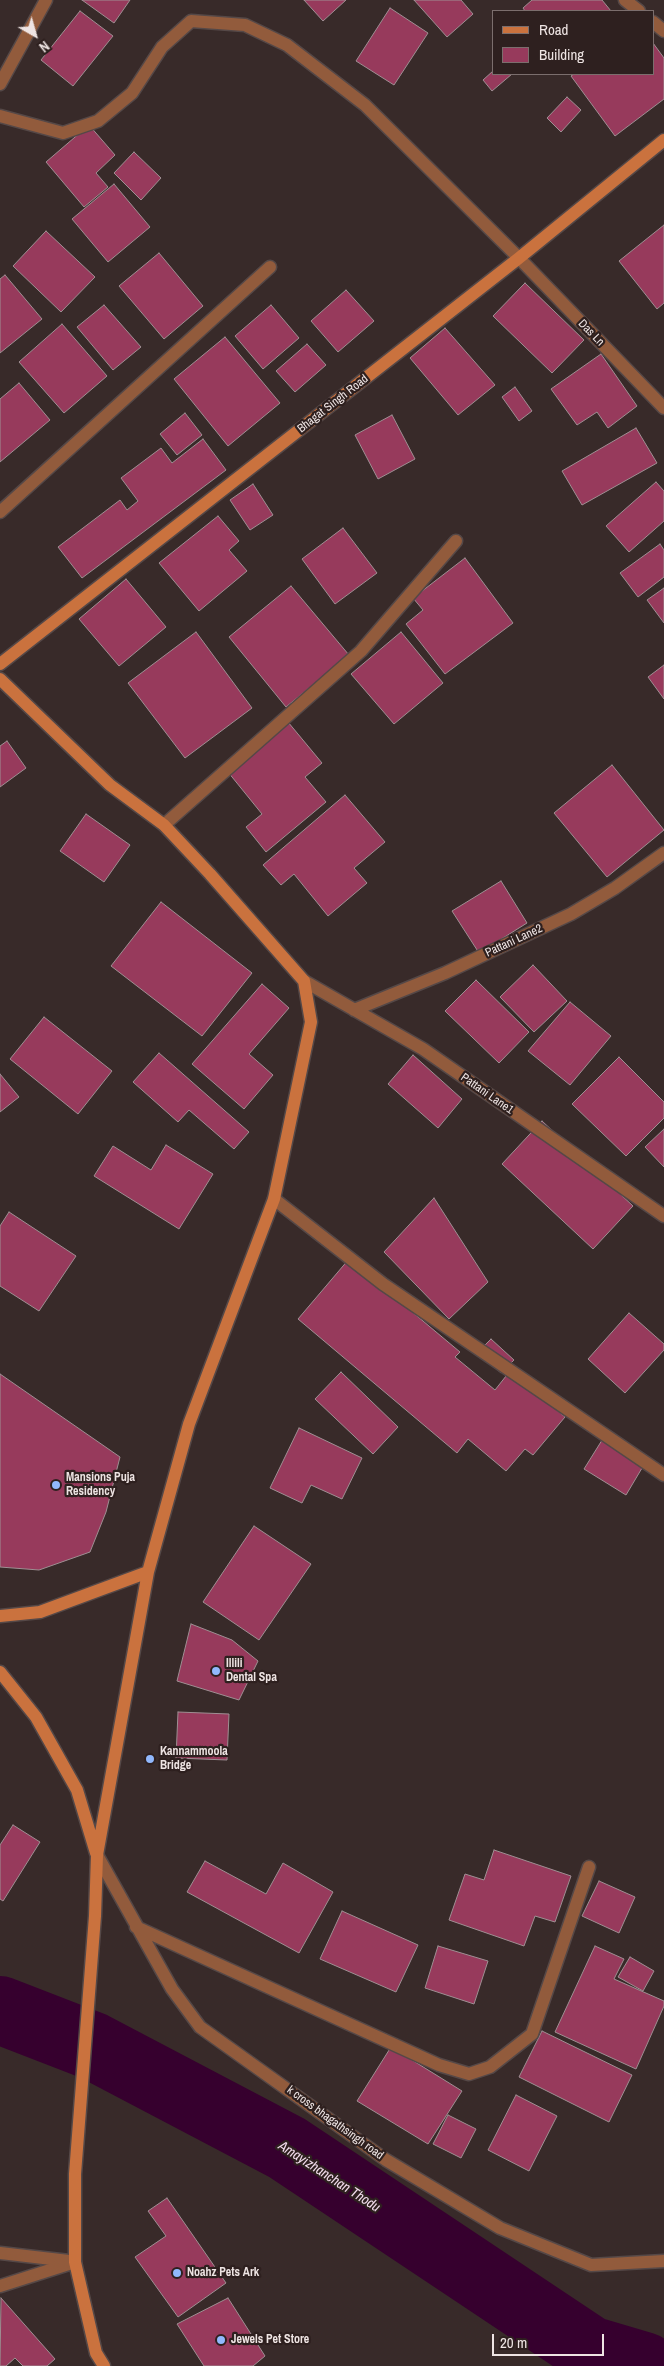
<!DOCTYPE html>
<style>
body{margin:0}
#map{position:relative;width:664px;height:2366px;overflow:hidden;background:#382a29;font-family:"Archivo Narrow",sans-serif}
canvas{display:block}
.legend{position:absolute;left:492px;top:10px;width:162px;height:65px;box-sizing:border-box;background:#2e201f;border:1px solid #7b6e6d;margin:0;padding:6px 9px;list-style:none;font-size:15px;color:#eee4e3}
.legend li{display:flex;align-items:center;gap:10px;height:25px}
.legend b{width:25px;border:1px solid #7b6e6d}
.north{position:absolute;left:10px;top:10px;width:50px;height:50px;-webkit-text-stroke:4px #2e201f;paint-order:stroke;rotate:142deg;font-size:14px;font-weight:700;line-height:20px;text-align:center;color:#eee4e3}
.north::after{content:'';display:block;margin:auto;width:18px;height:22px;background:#eee4e3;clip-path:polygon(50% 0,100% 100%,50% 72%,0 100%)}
.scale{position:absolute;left:492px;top:2334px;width:112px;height:22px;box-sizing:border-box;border:2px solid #eee4e3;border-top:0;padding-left:6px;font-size:15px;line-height:18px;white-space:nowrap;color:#eee4e3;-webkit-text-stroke:4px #2e201f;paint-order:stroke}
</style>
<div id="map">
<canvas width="664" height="2366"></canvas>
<ul class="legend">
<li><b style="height:6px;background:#ca723e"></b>Road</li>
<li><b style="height:14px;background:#973a5c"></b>Building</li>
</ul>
<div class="north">N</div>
<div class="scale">20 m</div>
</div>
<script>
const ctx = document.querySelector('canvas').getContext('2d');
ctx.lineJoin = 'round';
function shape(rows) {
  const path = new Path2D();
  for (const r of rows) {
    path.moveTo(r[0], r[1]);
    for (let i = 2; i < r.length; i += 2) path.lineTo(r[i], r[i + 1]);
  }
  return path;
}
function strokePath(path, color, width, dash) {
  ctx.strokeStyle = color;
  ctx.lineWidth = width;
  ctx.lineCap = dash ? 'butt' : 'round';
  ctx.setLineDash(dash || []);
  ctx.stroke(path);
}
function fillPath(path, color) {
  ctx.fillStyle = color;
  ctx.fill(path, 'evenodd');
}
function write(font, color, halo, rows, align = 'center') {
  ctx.font = font + ' "Archivo Narrow",sans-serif';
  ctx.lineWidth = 4.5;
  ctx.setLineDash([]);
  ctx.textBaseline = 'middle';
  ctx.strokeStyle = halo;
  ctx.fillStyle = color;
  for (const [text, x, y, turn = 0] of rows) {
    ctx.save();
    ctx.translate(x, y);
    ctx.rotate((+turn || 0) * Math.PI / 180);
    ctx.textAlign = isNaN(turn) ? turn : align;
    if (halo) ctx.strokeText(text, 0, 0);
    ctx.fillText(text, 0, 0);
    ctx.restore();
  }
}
strokePath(shape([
 [0,2010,93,2046,287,2148,590,2350,644,2366]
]), '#36002e', 68);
const building = shape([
 [82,0,130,0,114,23,82,0],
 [304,0,346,0,323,21,304,0],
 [414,0,461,0,473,14,447,37,414,0],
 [532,0,602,0,611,11,525,11,523,8,532,0],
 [390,8,428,33,394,85,356,61,390,8],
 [80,11,113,36,73,86,41,60,80,11],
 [653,43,664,58,664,99,615,136,571,76,574,74,653,74,653,43],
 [493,71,493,74,512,74,492,91,483,80,493,71],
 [567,97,581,110,561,132,547,118,567,97],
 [89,125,115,155,96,173,108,187,84,207,46,162,89,125],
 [134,152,161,178,141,200,114,173,134,152],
 [114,184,150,227,108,262,72,219,114,184],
 [664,225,664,303,657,309,619,261,664,225],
 [46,231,95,277,61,312,13,266,46,231],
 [159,253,203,306,164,339,119,286,159,253],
 [5,275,42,319,0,353,0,279,5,275],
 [525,283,584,340,552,373,493,316,525,283],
 [346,290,374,321,338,352,311,321,346,290],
 [104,305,141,347,113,370,77,327,104,305],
 [271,305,299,338,263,369,235,336,271,305],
 [62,324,107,376,64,413,19,362,62,324],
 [445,328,495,385,458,415,410,358,445,328],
 [225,337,280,403,228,446,174,379,225,337],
 [307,344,326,365,295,392,276,371,307,344],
 [601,354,637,406,608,428,597,412,577,425,551,389,601,354],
 [19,383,50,420,0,462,0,399,19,383],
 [515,387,532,411,519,421,502,397,515,387],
 [185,413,202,435,177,455,160,434,185,413],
 [392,415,415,459,378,479,355,435,392,415],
 [636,428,657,463,582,505,562,471,636,428],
 [203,439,226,470,82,578,58,547,120,500,127,510,138,501,121,478,161,448,172,463,203,439],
 [656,482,664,491,664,521,629,552,606,526,656,482],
 [253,484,273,515,250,530,230,500,253,484],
 [218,516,239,541,229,550,247,571,199,611,159,563,218,516],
 [343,528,377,573,335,604,302,559,343,528],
 [660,544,664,550,664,577,638,597,620,573,660,544],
 [465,558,513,623,445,674,406,624,423,610,413,598,465,558],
 [126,579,166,627,119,666,79,619,126,579],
 [291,586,349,655,286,707,229,637,291,586],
 [664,588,664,623,647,600,664,588],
 [196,632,252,708,185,758,128,683,196,632],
 [401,632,443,683,394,724,351,674,401,632],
 [664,665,664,699,648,677,664,665],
 [288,722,322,763,305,777,326,802,266,852,246,827,262,814,228,772,288,722],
 [7,741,26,768,0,787,0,746,7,741],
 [612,765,664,830,607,877,554,813,612,765],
 [345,795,385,842,354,868,367,883,328,916,294,874,281,885,263,865,345,795],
 [86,814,130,845,104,882,60,851,86,814],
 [501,881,527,923,479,953,452,911,501,881],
 [161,902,252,973,202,1036,111,966,161,902],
 [533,965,567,1001,534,1032,500,997,533,965],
 [476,980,529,1032,499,1063,445,1011,476,980],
 [262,984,289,1008,249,1054,273,1075,244,1109,192,1064,262,984],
 [570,1002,611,1036,570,1085,528,1051,570,1002],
 [44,1017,112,1071,78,1114,10,1059,44,1017],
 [159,1053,249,1132,234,1149,189,1110,178,1122,133,1082,159,1053],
 [413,1055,462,1099,438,1128,388,1084,413,1055],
 [619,1057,664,1102,664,1118,626,1156,572,1104,619,1057],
 [0,1074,19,1097,0,1112,0,1074],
 [542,1121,633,1206,593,1249,502,1164,542,1121],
 [664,1129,664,1167,645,1147,664,1129],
 [166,1145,213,1174,179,1229,94,1176,113,1146,151,1170,166,1145],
 [434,1198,488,1282,449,1319,384,1252,434,1198],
 [9,1212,76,1256,39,1311,0,1286,0,1226,9,1212],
 [349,1259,460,1352,455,1357,495,1390,510,1371,565,1417,533,1455,525,1449,506,1471,468,1439,457,1453,298,1319,349,1259],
 [629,1313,664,1344,664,1350,625,1393,588,1359,629,1313],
 [491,1339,514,1360,501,1373,478,1352,491,1339],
 [341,1372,398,1427,373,1454,315,1399,341,1372],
 [0,1374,120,1457,106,1512,90,1552,39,1570,0,1567,0,1374],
 [299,1428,362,1458,342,1499,311,1485,302,1503,270,1488,299,1428],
 [604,1437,645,1463,626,1495,584,1469,604,1437],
 [254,1526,311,1564,259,1640,203,1602,254,1526],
 [191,1624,232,1640,258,1661,239,1700,177,1681,191,1624],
 [178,1712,229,1714,227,1760,176,1758,178,1712],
 [13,1825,40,1842,3,1901,0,1899,0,1845,13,1825],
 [494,1850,571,1876,555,1922,535,1916,524,1946,449,1920,465,1874,484,1880,494,1850],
 [205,1861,266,1894,283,1863,333,1892,299,1953,187,1892,205,1861],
 [599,1881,635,1897,619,1933,582,1916,599,1881],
 [342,1911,418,1945,396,1992,320,1959,342,1911],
 [438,1946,488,1961,474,2004,425,1988,438,1946],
 [595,1946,624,1959,614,1979,664,2001,664,2006,636,2069,555,2032,595,1946],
 [630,1957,654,1971,643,1991,618,1977,630,1957],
 [542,2031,632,2075,609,2122,519,2077,542,2031],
 [391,2047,462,2091,428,2144,357,2101,391,2047],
 [516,2095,557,2116,529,2171,488,2150,516,2095],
 [448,2115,476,2129,461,2158,433,2144,448,2115],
 [167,2198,226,2283,178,2317,135,2257,166,2236,148,2211,167,2198],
 [1,2298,55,2359,47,2366,23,2366,15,2358,6,2366,0,2366,1,2298],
 [228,2298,265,2356,253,2366,204,2366,177,2324,228,2298]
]);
fillPath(building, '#973a5c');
strokePath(building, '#9f8f93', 1);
const street = shape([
 [625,0,639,11],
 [653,22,664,31],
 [0,84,46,0],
 [0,116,63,133,98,121,132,93,162,47,191,21,245,25,287,45,365,105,519,258,664,408],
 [0,512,270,267],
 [164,825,361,651,456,541],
 [304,981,423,1049,664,1216],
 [354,1010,445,973,571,914,615,888,664,853],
 [274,1199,383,1284,664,1475],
 [97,1855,172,1989,200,2027,386,2160,500,2228,591,2265,664,2261],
 [136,1927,439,2065,469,2074,490,2067,532,2034,589,1867],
 [0,2253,69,2261],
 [0,2286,75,2262]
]);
const secondary = shape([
 [0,664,519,258,664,140],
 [0,679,110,785,164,825,210,874,304,981,311,1022,274,1199,189,1424,148,1572,97,1855,95,1916,75,2174,75,2262,96,2353,104,2366],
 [0,1616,40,1612,148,1572],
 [0,1672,36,1717,77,1790,96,1853]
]);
strokePath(street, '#554847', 15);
strokePath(secondary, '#554847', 15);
strokePath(street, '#925b3c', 12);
strokePath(secondary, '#ca723e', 12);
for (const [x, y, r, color] of [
 [56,1485,5,"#91b8fd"],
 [216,1671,5,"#91b8fd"],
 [150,1759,5,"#91b8fd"],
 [177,2273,5,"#91b8fd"],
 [221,2340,5,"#91b8fd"]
]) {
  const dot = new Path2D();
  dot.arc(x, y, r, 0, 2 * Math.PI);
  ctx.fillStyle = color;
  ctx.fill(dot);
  strokePath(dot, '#2e201f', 2);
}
write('12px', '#eee4e3', '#2e201f', [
 ["Das Ln",591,333,46],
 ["Bhagat Singh Road",333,404,-38],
 ["Pattani Lane2",514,941,-25],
 ["Pattani Lane1",487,1094,35],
 ["k cross bhagathsingh road",335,2123,36]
]);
write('bold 12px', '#eee4e3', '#2e201f', [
 ["Mansions Puja",66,1478],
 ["Residency",66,1492],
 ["Illili",226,1664],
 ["Dental Spa",226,1678],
 ["Kannammoola",160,1752],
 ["Bridge",160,1766],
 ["Noahz Pets Ark",187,2273],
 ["Jewels Pet Store",231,2340]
], 'left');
write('italic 14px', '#f3dded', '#2e201f', [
 ["Amayizhanchan Thodu",329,2177,33]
]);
</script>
